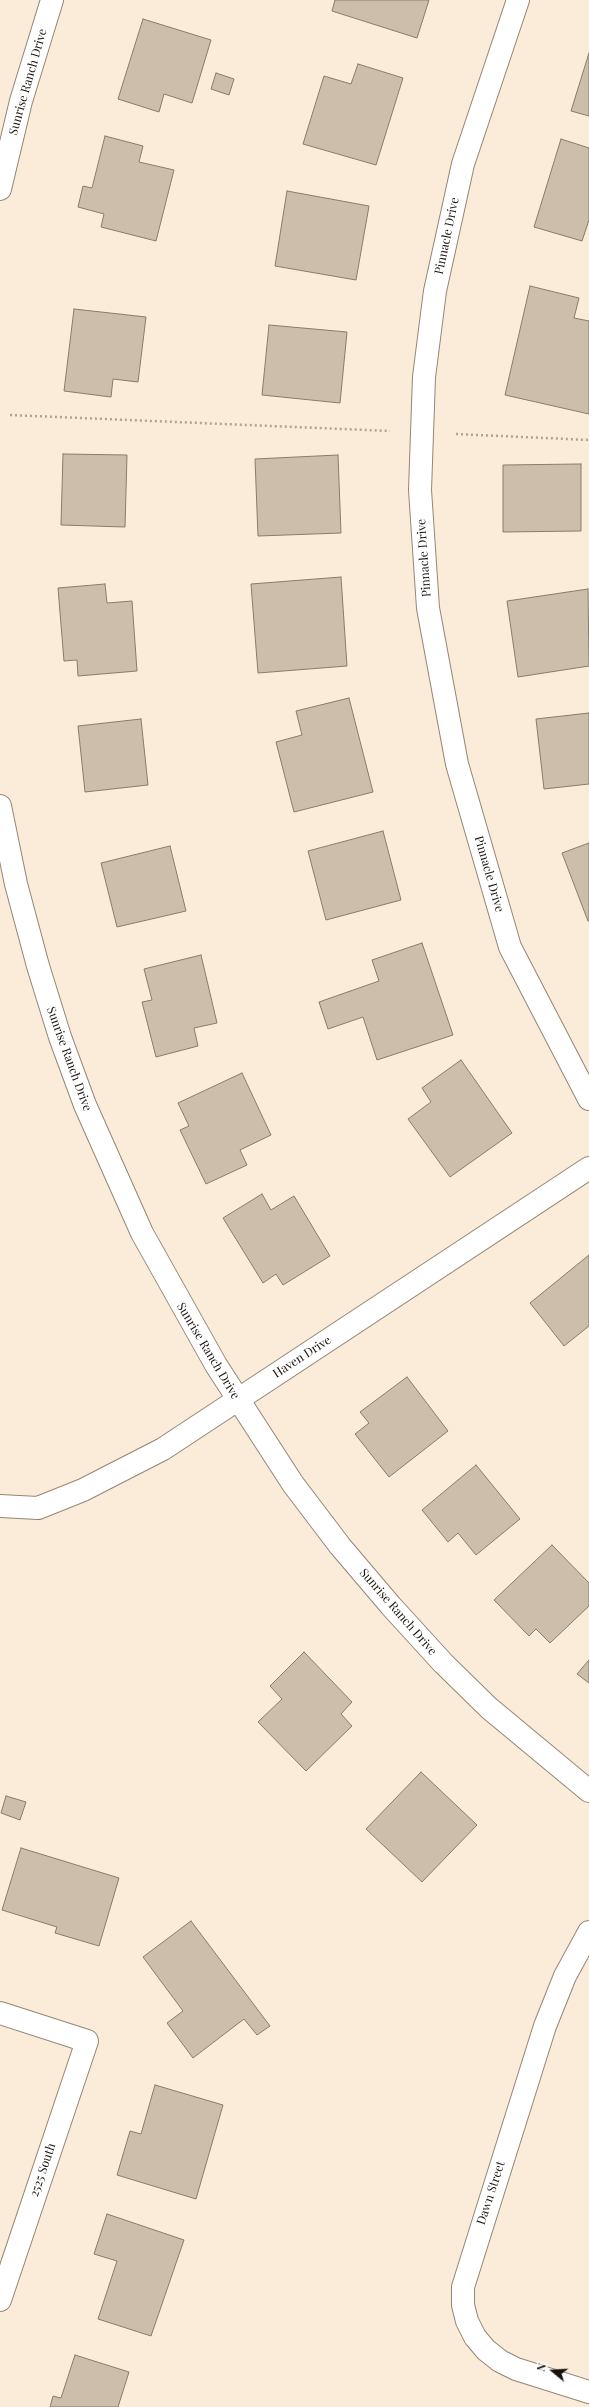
<!DOCTYPE html>
<html>
<head>
<meta charset="utf-8">
<style>
	body { margin:0 }
	#map { position:relative; width:589px; height:2407px; overflow:hidden; background:#fbebd9; font-family:"Playfair Display",serif }
	canvas { display:block }
	.north { position:absolute; left:533px; top:2351px; width:40px; height:40px; -webkit-text-stroke:3px #fff; paint-order:stroke; rotate:288deg; font-size:11px; font-weight:700; line-height:16px; text-align:center; color:#17120c }
	.north::after { content:''; display:block; margin:auto; width:14px; height:18px; background:#17120c; clip-path:polygon(50% 0,100% 100%,50% 72%,0 100%) }
</style>
</head>
<body>
<div id="map">
<canvas width="589" height="2407"></canvas>
<div class="north">N</div>
</div>
<script>
const c = document.querySelector('canvas').getContext('2d');
c.lineJoin = 'round';
function fill(path, color) {
  c.fillStyle = color;
  c.fill(path, 'evenodd');
}
function poly(rows) {
  const path = new Path2D();
  for (const r of rows) {
    path.moveTo(r[0], r[1]);
    for (let i = 2; i < r.length; i += 2) path.lineTo(r[i], r[i + 1]);
  }
  return path;
}
function stroke(path, color, width, dash) {
  c.strokeStyle = color;
  c.lineWidth = width;
  c.lineCap = dash ? 'butt' : 'round';
  c.setLineDash(dash || []);
  c.stroke(path);
}
function label(font, color, halo, rows, align = 'center') {
  c.font = font + ' "Playfair Display",serif';
  c.lineWidth = 3;
  c.setLineDash([]);
  c.textBaseline = 'middle';
  c.strokeStyle = halo;
  c.fillStyle = color;
  for (const [text, x, y, turn = 0] of rows) {
    c.save();
    c.translate(x, y);
    c.rotate((+turn || 0) * Math.PI / 180);
    c.textAlign = isNaN(turn) ? turn : align;
    if (halo) c.strokeText(text, 0, 0);
    c.fillText(text, 0, 0);
    c.restore();
  }
}
const building = poly([
	[335,0,429,0,417,38,332,11,335,0],
	[143,19,211,40,192,103,164,94,159,112,118,99,143,19],
	[589,53,589,116,571,111,589,53],
	[358,64,403,78,376,165,303,144,324,76,351,84,358,64],
	[216,73,234,79,229,95,211,89,216,73],
	[105,136,143,146,139,162,174,170,156,241,101,227,104,214,78,207,83,186,92,188,105,136],
	[561,139,589,148,589,220,582,241,534,227,561,139],
	[287,191,369,206,356,280,275,266,287,191],
	[530,286,579,298,574,318,589,321,589,414,505,395,530,286],
	[74,309,146,317,138,382,113,379,111,397,64,391,74,309],
	[269,325,347,332,340,403,262,395,269,325],
	[63,454,127,455,125,527,61,525,63,454],
	[338,455,341,533,258,536,255,459,338,455],
	[581,464,581,531,503,532,503,465,581,464],
	[341,577,347,666,258,673,251,584,341,577],
	[105,584,107,603,132,601,137,671,78,676,77,660,64,661,58,588,105,584],
	[588,589,589,666,518,677,507,601,588,589],
	[349,698,373,792,294,812,276,742,302,735,296,711,349,698],
	[589,713,589,784,544,789,536,719,589,713],
	[141,719,148,785,85,792,78,726,141,719],
	[383,831,401,900,326,920,308,851,383,831],
	[589,843,589,921,588,921,562,853,589,843],
	[170,846,186,911,117,927,101,863,170,846],
	[422,943,453,1035,377,1060,363,1017,328,1029,319,1002,379,981,372,960,422,943],
	[201,955,217,1023,194,1028,198,1046,156,1057,142,1002,152,1000,144,969,201,955],
	[461,1060,512,1133,450,1177,408,1119,431,1102,422,1088,461,1060],
	[242,1073,271,1135,240,1150,247,1165,206,1184,180,1130,189,1126,178,1103,242,1073],
	[262,1194,271,1210,294,1196,330,1256,283,1285,276,1274,263,1283,223,1218,262,1194],
	[589,1255,589,1326,564,1346,530,1303,589,1255],
	[407,1377,448,1431,389,1477,355,1434,369,1423,360,1412,407,1377],
	[476,1465,520,1519,476,1555,458,1533,448,1542,422,1510,476,1465],
	[552,1545,589,1583,589,1606,550,1643,536,1629,529,1636,494,1600,552,1545],
	[304,1652,352,1702,341,1714,352,1726,306,1771,258,1722,282,1699,270,1686,304,1652],
	[589,1660,589,1683,577,1674,589,1660],
	[421,1772,477,1825,422,1882,366,1829,421,1772],
	[6,1796,26,1802,20,1820,1,1813,6,1796],
	[21,1848,119,1878,99,1946,55,1933,57,1927,2,1910,21,1848],
	[191,1921,270,2026,257,2035,244,2019,193,2058,167,2023,183,2011,143,1957,191,1921],
	[155,2085,223,2105,196,2199,117,2175,130,2131,141,2134,155,2085],
	[107,2214,184,2240,151,2336,98,2319,117,2261,94,2254,107,2214],
	[75,2355,129,2372,118,2407,50,2407,53,2396,61,2398,75,2355]
]);
fill(building, '#cdbeac');
stroke(building, '#897b6b', 1);
const street = poly([
	[518,0,463,164,435,291,424,377,420,490,428,608,457,764,510,947,589,1099],
	[0,1506,38,1508,83,1490,163,1449,589,1168],
	[589,1932,565,1976,545,2026,463,2287,463,2305,467,2321,475,2337,486,2350,500,2361,516,2369,589,2392],
	[0,2013,87,2041,0,2300]
]);
const secondary = poly([
	[0,189,21,101,52,0],
	[0,806,16,884,38,966,60,1037,85,1105,142,1233,216,1365,293,1484,340,1546,391,1606,443,1663,489,1708,589,1791]
]);
stroke(street, '#948675', 24);
stroke(secondary, '#948675', 24);
stroke(poly([
	[10,415,390,431],
	[456,434,589,440]
]), '#afa395', 2.5, [2, 3]);
stroke(street, '#fff', 22);
stroke(secondary, '#fff', 22);
label('12px', '#17120c', '#fff', [
	["Sunrise Ranch Drive",28,82,-74],
	["Pinnacle Drive",447,236,-78],
	["Pinnacle Drive",424,558,-94],
	["Pinnacle Drive",489,874,74],
	["Sunrise Ranch Drive",69,1059,70],
	["Sunrise Ranch Drive",208,1351,59],
	["Haven Drive",302,1357,-33],
	["Sunrise Ranch Drive",398,1612,49],
	["2525 South",43,2170,-71],
	["Dawn Street",491,2193,-72]
]);
</script>
</body>
</html>
